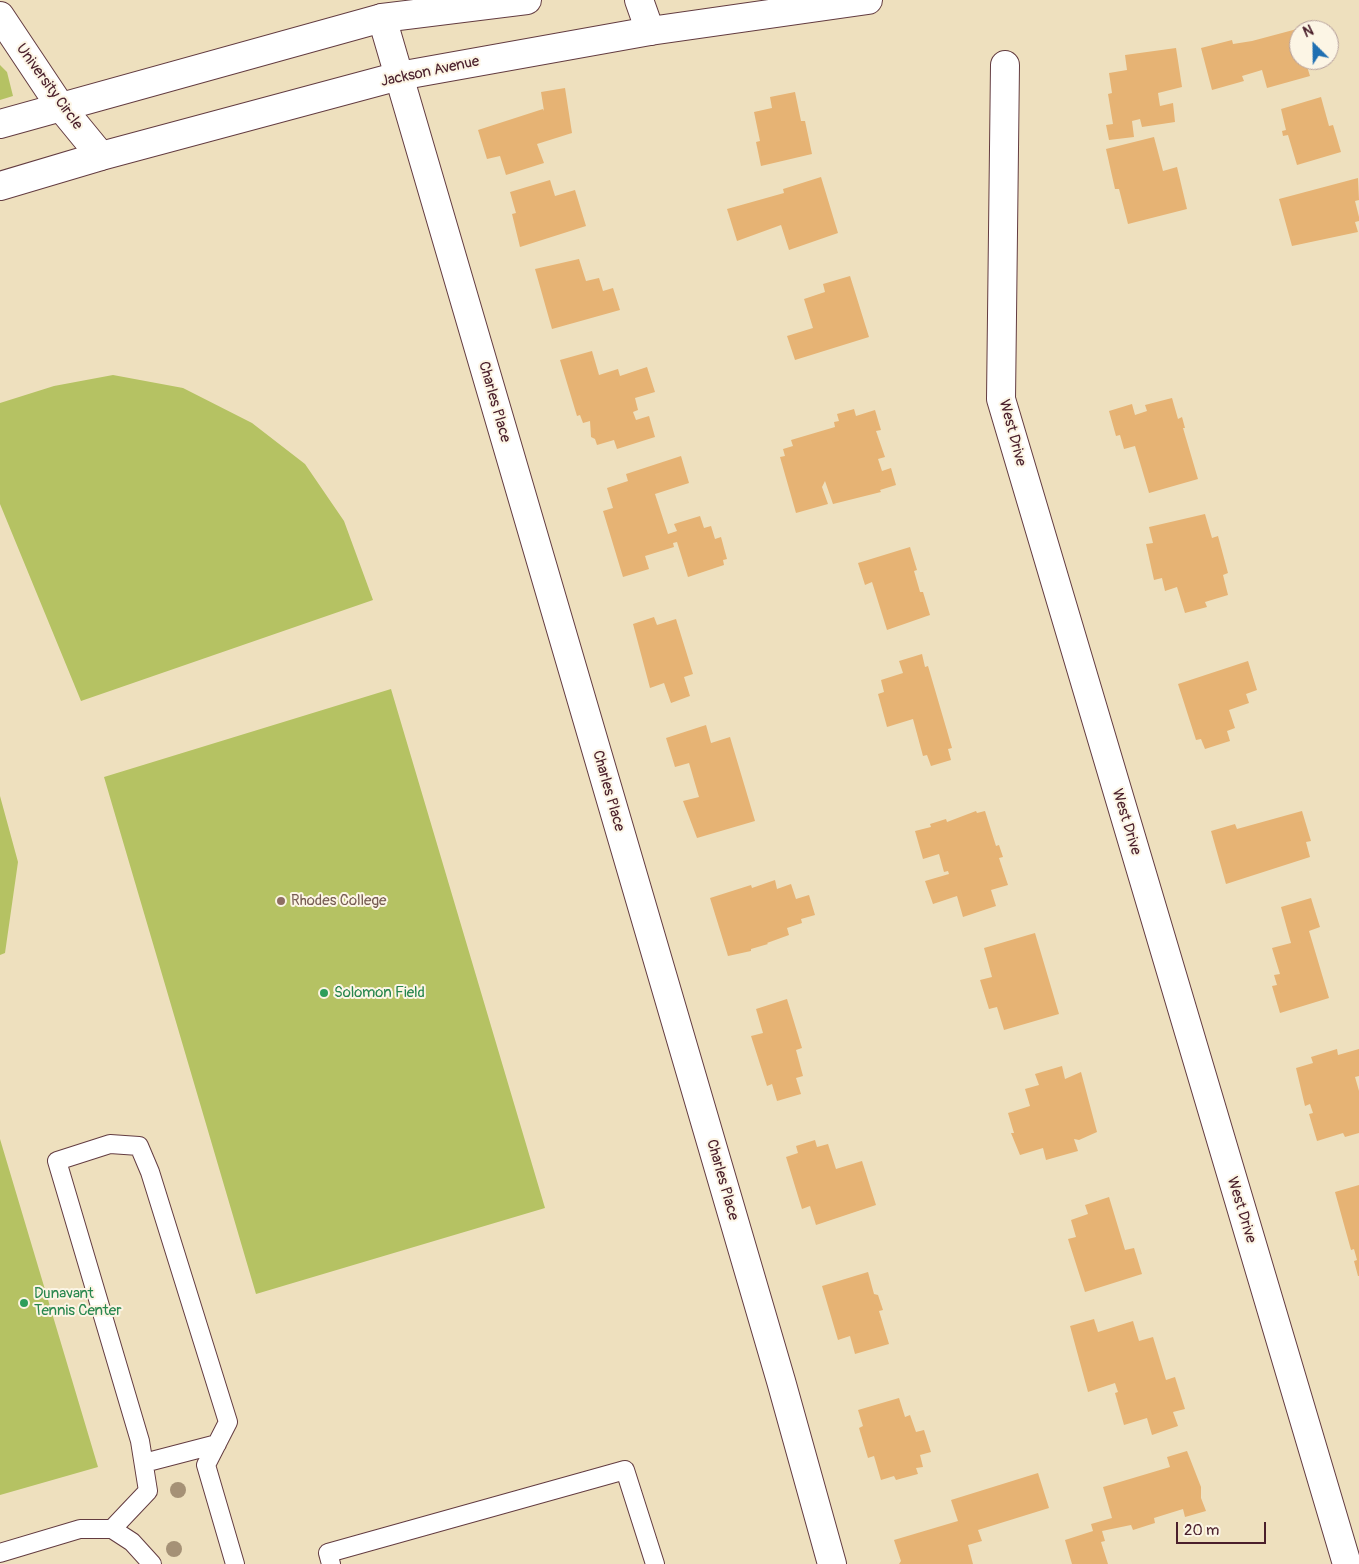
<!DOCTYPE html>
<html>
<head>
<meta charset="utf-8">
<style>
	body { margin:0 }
	#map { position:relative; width:1359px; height:1564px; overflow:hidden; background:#eee0be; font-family:Pangolin,sans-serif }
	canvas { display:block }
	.north { position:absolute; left:1289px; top:20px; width:50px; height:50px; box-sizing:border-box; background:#fcf5e5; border:1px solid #b59f9b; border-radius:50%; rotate:337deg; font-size:14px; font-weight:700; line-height:20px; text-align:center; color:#4a1f2b }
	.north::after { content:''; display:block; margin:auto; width:18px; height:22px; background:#1f6fb2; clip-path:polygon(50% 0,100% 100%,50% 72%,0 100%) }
	.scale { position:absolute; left:1176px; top:1522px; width:90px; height:22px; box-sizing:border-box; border:2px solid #4a1f2b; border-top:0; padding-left:6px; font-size:15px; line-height:18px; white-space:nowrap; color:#4a1f2b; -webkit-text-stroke:4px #fcf5e5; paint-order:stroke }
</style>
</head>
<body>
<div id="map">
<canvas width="1359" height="1564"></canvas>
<div class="north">N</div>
<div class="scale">20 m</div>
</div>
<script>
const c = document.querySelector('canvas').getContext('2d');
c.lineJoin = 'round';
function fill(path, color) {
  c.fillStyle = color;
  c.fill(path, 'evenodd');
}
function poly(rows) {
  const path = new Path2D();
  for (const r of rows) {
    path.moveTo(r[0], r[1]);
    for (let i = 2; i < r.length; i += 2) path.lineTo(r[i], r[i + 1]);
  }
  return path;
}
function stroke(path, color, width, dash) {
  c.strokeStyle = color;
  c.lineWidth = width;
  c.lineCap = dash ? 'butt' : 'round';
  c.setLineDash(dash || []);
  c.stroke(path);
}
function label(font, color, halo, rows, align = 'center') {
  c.font = font + ' Pangolin,sans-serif';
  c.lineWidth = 4;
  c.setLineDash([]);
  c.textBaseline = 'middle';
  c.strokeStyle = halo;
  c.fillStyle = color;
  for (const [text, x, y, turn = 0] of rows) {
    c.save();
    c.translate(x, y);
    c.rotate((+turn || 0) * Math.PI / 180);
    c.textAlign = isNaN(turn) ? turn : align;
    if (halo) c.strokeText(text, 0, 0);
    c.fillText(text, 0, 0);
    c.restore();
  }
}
fill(poly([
	[0,65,7,72,13,96,0,100],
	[113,375,183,388,252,423,305,464,344,521,373,600,81,701,0,504,0,403,54,386],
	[391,689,545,1208,256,1294,104,777],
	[0,796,18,862,5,953,0,955],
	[0,1139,98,1467,0,1495]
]), '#b5c263');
fill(poly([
	[1297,29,1299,60,1305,60,1310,76,1267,88,1262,70,1242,76,1244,81,1212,90,1201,48,1232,40,1233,44,1252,41],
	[1176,48,1182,87,1158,93,1160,106,1173,103,1175,122,1142,127,1140,119,1132,121,1134,137,1109,140,1106,125,1113,124,1108,94,1112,93,1109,73,1127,70,1125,55],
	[565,88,572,133,537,144,544,163,506,175,500,156,487,159,478,130,543,109,544,111,541,92],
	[795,92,801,121,805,121,812,154,761,166,756,142,760,141,754,112,772,108,770,97],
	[1321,97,1329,126,1333,125,1341,152,1297,165,1288,135,1283,136,1282,131,1286,130,1281,109],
	[1154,137,1163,171,1177,167,1187,209,1128,224,1119,189,1115,189,1106,149],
	[821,177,838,233,789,250,781,225,737,241,727,209,784,193,783,189],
	[1358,178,1359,200,1355,201,1359,217,1359,221,1355,222,1358,232,1292,246,1279,199],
	[550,180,555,196,575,190,586,226,520,247,512,214,516,213,510,192],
	[579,259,586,281,599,278,603,291,613,288,620,310,552,329,535,269],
	[850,276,869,337,795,360,787,336,813,328,804,299,825,292,823,284],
	[592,351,599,375,618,369,620,376,647,367,655,392,635,398,638,410,633,412,636,420,649,416,655,437,617,449,614,440,597,445,595,439,591,437,590,421,583,423,580,415,577,416,560,360],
	[1172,398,1178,419,1182,417,1185,428,1183,428,1198,479,1149,493,1135,446,1124,449,1120,435,1116,436,1109,411,1132,404,1135,415,1147,411,1145,405],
	[854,409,856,416,875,410,881,430,876,431,885,457,878,459,882,471,891,468,896,485,880,490,881,492,833,504,825,481,822,487,828,504,796,513,780,457,785,456,783,449,793,446,791,440,835,427,834,422,839,421,837,414],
	[681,456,689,483,655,494,668,534,677,531,674,524,700,516,704,528,711,526,715,539,721,537,727,559,723,560,724,565,688,577,677,542,673,543,674,547,645,556,649,569,623,577,603,511,613,508,607,488,628,481,626,474],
	[1205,514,1212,538,1218,536,1228,573,1223,575,1228,595,1205,602,1207,607,1185,613,1177,587,1165,591,1162,578,1154,580,1146,544,1153,543,1149,527],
	[910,547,917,570,914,571,920,592,923,592,930,615,887,630,872,582,865,585,858,563],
	[654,617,657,625,676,619,693,674,684,677,690,696,671,703,664,683,650,688,633,624],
	[922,654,925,667,928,666,952,748,948,749,951,760,931,766,927,755,923,756,913,719,887,727,878,694,884,692,881,680,903,673,899,661],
	[1248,661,1257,690,1246,694,1249,703,1229,710,1235,728,1227,731,1230,741,1205,749,1201,739,1196,740,1178,684],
	[706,725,711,743,730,737,755,821,697,838,683,801,699,797,689,763,675,767,666,738],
	[976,811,977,813,985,811,996,846,999,845,1003,857,999,858,1008,885,991,890,996,906,963,917,957,896,933,904,925,881,949,874,948,871,944,872,939,854,923,859,915,831,931,827,930,824,946,819,947,822],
	[1302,811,1311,841,1306,842,1310,857,1226,884,1211,831,1235,824,1237,829],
	[775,880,777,889,791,884,796,899,809,895,815,915,801,919,802,923,787,928,789,935,767,943,768,944,751,949,751,951,728,956,710,898,751,885,752,888],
	[1311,898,1320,927,1309,931,1329,998,1280,1013,1272,986,1277,985,1274,975,1280,974,1272,948,1291,943,1281,907],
	[1035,933,1059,1014,1004,1030,997,1007,989,1009,980,980,992,977,984,948],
	[787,999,802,1048,796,1050,803,1076,796,1078,801,1094,777,1101,772,1084,767,1086,751,1036,763,1033,756,1009],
	[1337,1049,1338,1055,1359,1049,1359,1076,1355,1077,1359,1091,1359,1133,1345,1137,1343,1133,1317,1141,1309,1114,1313,1113,1310,1104,1305,1106,1296,1068,1313,1063,1311,1057],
	[1062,1066,1065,1079,1081,1072,1097,1132,1079,1140,1074,1139,1078,1151,1046,1160,1043,1148,1020,1155,1011,1133,1014,1133,1008,1113,1030,1106,1025,1089,1039,1085,1035,1074],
	[815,1140,817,1147,828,1144,836,1169,862,1161,876,1205,816,1225,810,1206,802,1209,786,1157,798,1153,796,1146],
	[1359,1185,1359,1276,1358,1276,1354,1261,1357,1260,1354,1249,1351,1250,1335,1192],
	[1109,1197,1125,1250,1134,1248,1142,1274,1085,1292,1068,1239,1076,1237,1071,1220,1088,1214,1085,1205],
	[868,1272,874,1294,878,1295,883,1310,879,1311,889,1344,855,1354,850,1336,838,1340,822,1286],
	[1094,1319,1098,1332,1133,1321,1139,1341,1153,1337,1166,1380,1175,1377,1185,1409,1173,1412,1178,1426,1152,1435,1147,1418,1124,1425,1115,1393,1118,1392,1115,1383,1088,1392,1070,1326],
	[899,1398,905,1417,910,1415,916,1432,924,1430,931,1452,920,1455,923,1467,916,1468,918,1474,896,1480,894,1476,881,1480,874,1456,868,1458,859,1428,863,1426,858,1410],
	[1187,1451,1201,1487,1201,1498,1206,1511,1185,1517,1183,1509,1154,1518,1155,1523,1133,1530,1131,1525,1102,1531,1105,1541,1101,1542,1108,1564,1072,1564,1065,1540,1093,1531,1091,1524,1112,1518,1103,1487,1170,1467,1167,1457],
	[1038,1473,1049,1508,978,1530,982,1541,968,1545,973,1564,899,1564,901,1561,894,1540,958,1521,951,1500]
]), '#e6b374');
const service = poly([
	[144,1463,217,1444],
	[112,1529,148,1491,140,1441,57,1161,110,1144,139,1146,150,1172,228,1422,206,1465,235,1564],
	[0,1553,80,1529,112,1529,132,1542,152,1564],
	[331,1564,328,1553,625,1470,655,1564]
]);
const minor = poly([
	[639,0,650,31],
	[0,16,60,106,101,156],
	[382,18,781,1381,832,1564],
	[1005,65,1001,399,1347,1564]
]);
const primary = poly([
	[0,124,382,18,527,0],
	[0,186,101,156,399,76,650,31,868,0]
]);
stroke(service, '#633c41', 20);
stroke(minor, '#633c41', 30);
stroke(primary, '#633c41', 30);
stroke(service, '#fff', 18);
stroke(minor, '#fff', 28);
stroke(primary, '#fff', 28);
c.fillStyle = '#a59176';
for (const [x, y] of [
	[178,1490],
	[174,1549]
]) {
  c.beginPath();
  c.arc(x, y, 8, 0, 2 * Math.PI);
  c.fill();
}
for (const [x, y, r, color] of [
	[281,901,5,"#8d6e63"],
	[324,993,5,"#2e9e5b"],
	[24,1303,5,"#2e9e5b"]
]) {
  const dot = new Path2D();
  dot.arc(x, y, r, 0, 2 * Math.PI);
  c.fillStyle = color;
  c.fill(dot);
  stroke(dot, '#fcf5e5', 2);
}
label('15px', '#4a1f2b', '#fcf5e5', [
	["Jackson Avenue",430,72,-12],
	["University Circle",49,87,54],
	["Charles Place",494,402,74],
	["West Drive",1012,433,75],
	["Charles Place",608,791,74],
	["West Drive",1126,822,73],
	["Charles Place",722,1180,74],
	["West Drive",1241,1210,73]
]);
label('15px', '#785e54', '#fcf5e5', [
	["Rhodes College",291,901]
], 'left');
label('15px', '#27864d', '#fcf5e5', [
	["Solomon Field",334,993],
	["Dunavant",34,1294],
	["Tennis Center",34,1311]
], 'left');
</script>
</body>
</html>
